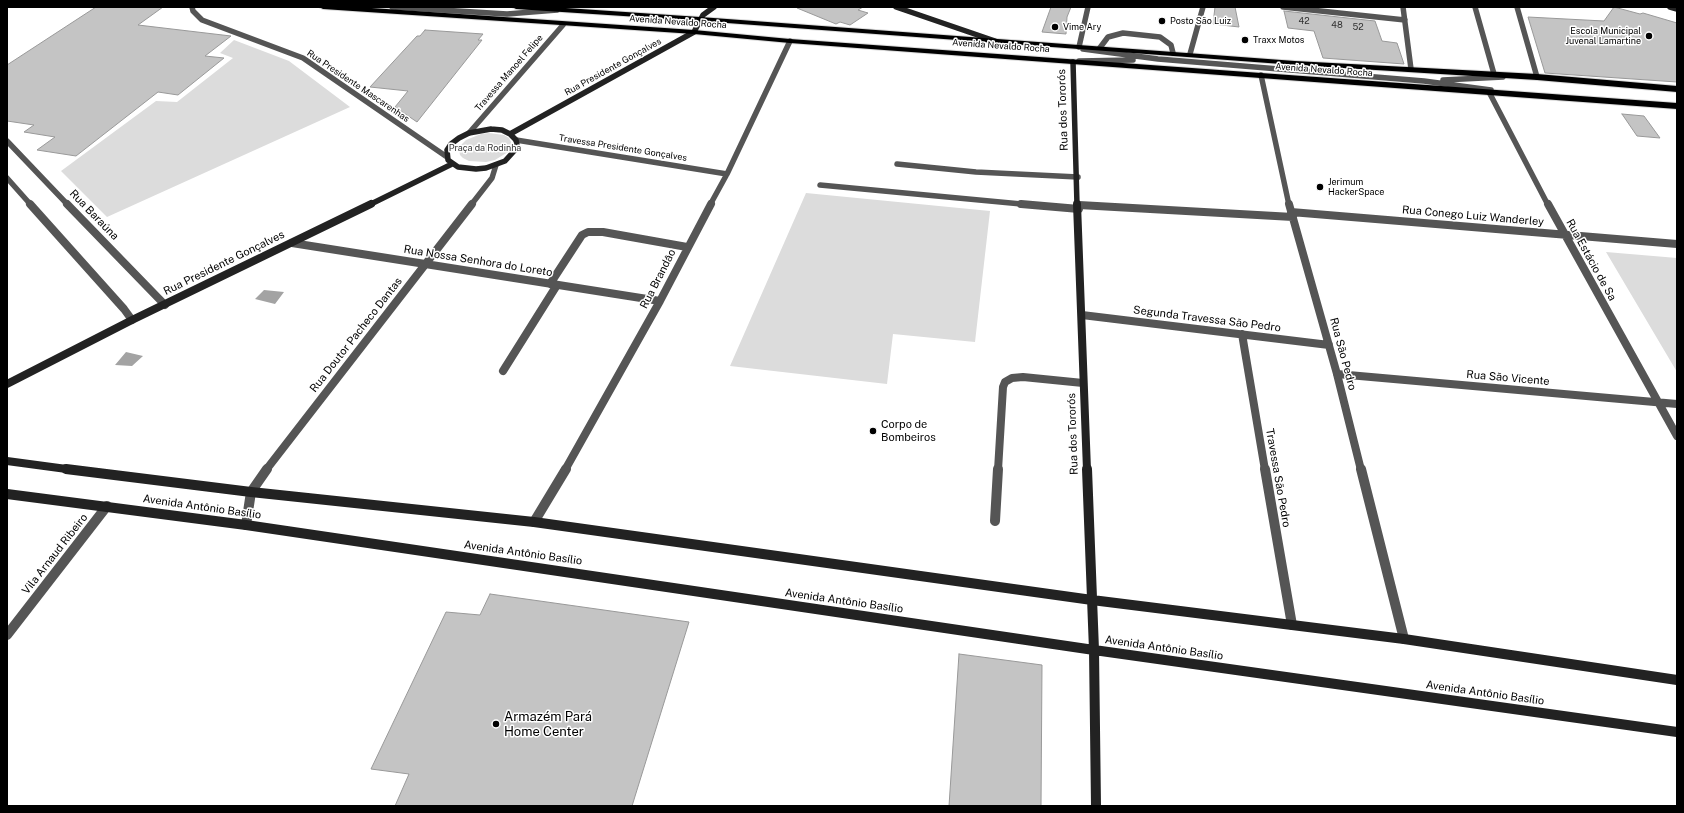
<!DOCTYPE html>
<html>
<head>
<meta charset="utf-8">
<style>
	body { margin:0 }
	#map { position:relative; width:1684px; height:813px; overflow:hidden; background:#fff; font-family:"Public Sans",sans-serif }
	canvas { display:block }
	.frame { position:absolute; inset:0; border:8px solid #000; pointer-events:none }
</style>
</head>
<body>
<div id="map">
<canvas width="1684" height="813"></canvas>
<div class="frame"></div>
</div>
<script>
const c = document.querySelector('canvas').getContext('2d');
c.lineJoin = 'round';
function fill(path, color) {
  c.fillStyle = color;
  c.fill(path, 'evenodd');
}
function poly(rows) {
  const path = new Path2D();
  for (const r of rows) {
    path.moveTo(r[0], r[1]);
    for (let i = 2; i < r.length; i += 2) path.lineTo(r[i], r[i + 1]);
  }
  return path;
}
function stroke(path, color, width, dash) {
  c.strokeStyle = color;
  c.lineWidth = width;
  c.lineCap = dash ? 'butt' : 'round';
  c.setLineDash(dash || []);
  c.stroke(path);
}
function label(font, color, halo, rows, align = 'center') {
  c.font = font + ' "Public Sans",sans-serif';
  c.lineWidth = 3;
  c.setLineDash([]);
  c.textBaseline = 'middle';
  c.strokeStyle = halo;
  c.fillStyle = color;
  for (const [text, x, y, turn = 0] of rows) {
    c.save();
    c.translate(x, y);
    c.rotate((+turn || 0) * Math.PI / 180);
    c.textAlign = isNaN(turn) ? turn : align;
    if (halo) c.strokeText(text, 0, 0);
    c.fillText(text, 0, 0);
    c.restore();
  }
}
fill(poly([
	[234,40,289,61,350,107,107,217,61,171,156,101,177,102,233,58,220,53],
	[489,133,504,135,509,138,511,142,511,147,508,152,495,160,486,162,469,161,463,158,460,155,459,150,461,145,466,140,481,134],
	[806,193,990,211,975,342,893,334,887,384,730,366],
	[1606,252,1677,258,1677,372]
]), '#dcdcdc');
fill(poly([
	[264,290,284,292,275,304,255,299],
	[126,352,143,356,132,366,115,365]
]), '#a3a3a3');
const building = poly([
	[96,7,163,7,138,25,231,36,205,56,224,58,178,95,158,92,76,156,37,150,55,137,24,132,34,125,7,121,7,65,96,7],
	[797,7,863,7,858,10,868,13,850,25,840,22,836,24,797,8,797,7],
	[1051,7,1071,7,1067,17,1066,34,1042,32,1051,7],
	[1215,7,1235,7,1239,27,1213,24,1215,7],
	[1614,7,1640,14,1643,13,1677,23,1677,82,1545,73,1528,17,1604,21,1614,7],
	[1284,11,1375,21,1382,41,1397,43,1404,64,1323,58,1314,31,1288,28,1284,11],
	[425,30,483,34,478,40,482,40,417,122,395,107,408,91,370,87,417,36,420,36,425,30],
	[1622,114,1644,116,1660,138,1637,136,1622,114],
	[490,594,689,622,632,806,395,806,409,774,371,769,446,612,480,615,490,594],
	[959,654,1042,665,1041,806,949,806,959,654]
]);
fill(building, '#c4c4c4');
stroke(building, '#999', 1);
const highway = poly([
	[319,7,357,7,694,30,790,39,1677,103,1677,109,790,43,694,34,323,9,319,7],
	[512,7,551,7,700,17,1295,61,1537,74,1677,86,1677,92,1537,80,1295,65,700,21,516,9,512,7]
]);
stroke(highway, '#dbdbdb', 2);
stroke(poly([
	[392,7,507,14,557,10],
	[1083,49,1158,59,1424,81,1491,90],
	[1099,49,1108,37,1123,33,1160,37,1171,45,1173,53],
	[1079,61,1133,60],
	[1443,80,1503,77],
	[897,164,976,172,1078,177],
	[820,185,1032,205]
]), '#555', 5.5);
stroke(poly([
	[1021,204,1079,209],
	[503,371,557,285],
	[998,470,1003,387,1005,382,1012,378,1023,377,1083,383]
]), '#555', 8);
stroke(poly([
	[995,521,998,469]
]), '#555', 10);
stroke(poly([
	[192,7,193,11,202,20,303,58,447,157],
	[1283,7,1405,20],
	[1403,7,1411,69],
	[1475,7,1494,74],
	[1517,7,1537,77],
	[1079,47,1088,7],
	[1190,54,1203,7],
	[1261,75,1289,205],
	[1489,92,1548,205],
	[469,133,563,25],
	[516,140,727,174],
	[7,141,68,205],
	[7,178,31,205],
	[471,205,492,178,496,165],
	[710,205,727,174,790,41]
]), '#555', 5.5);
stroke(poly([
	[30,204,124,309,132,320],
	[67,204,165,305],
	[1289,204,1337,374,1361,470],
	[1548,204,1677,436],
	[1079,205,1293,217],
	[1291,212,1677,244],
	[292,243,660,301],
	[550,284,582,235,588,232,603,232,687,247],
	[1082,315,1329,345],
	[1242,334,1265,470],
	[1337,374,1677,404],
	[266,470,472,204],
	[565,470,660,301,711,204]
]), '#555', 8);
stroke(poly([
	[1265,469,1292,625],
	[1361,469,1404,639],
	[534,522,566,469],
	[246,525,251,492,267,469],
	[7,635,107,506]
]), '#555', 10);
stroke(poly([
	[896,7,995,41],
	[1670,7,1677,9],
	[1073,62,1077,205],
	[491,129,502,130,510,134,516,140,517,145,515,150,505,161,486,168,476,169,458,167,448,160,447,150,451,144,459,138,469,133,491,129],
	[510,134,694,32,703,15,714,7],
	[369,205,452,164]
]), '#222', 5.5);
stroke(poly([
	[1077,204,1087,470],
	[7,384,132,320,371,204],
	[7,461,74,470]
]), '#222', 8);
stroke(poly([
	[66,469,251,492,534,522,1092,600,1404,639,1677,680],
	[1087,469,1094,650,1096,806],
	[7,494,246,525,1094,650,1677,732]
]), '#222', 10);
fill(highway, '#000');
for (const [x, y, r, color] of [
	[1162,21,4,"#000"],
	[1055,27,4,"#000"],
	[1649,36,4,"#000"],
	[1245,40,4,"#000"],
	[1320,187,4,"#000"],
	[873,431,4,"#000"],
	[496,724,4,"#000"]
]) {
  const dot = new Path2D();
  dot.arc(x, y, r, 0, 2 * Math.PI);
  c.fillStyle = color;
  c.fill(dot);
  stroke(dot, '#fff', 1.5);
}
label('9px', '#000', '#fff', [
	["Posto São Luiz",1170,21],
	["Vime Ary",1063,27],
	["Escola Municipal",1641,31,"right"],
	["Juvenal Lamartine",1641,41,"right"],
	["Traxx Motos",1253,40],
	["Jerimum",1328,182],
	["HackerSpace",1328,192]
], 'left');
label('9px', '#313131', null, [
	["42",1304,21],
	["48",1337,25],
	["52",1358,27]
]);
label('9px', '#000', '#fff', [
	["Avenida Nevaldo Rocha",678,22,4],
	["Avenida Nevaldo Rocha",1001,46,4],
	["Rua Presidente Gonçalves",613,67,-29],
	["Avenida Nevaldo Rocha",1324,70,4],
	["Travessa Manoel Felipe",509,73,-49],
	["Rua Presidente Mascarenhas",358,86,34],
	["Travessa Presidente Gonçalves",623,148,9]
]);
label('9px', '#333', '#fff', [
	["Praça da Rodinha",485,148]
]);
label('11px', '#000', '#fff', [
	["Rua dos Tororós",1063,110,-92],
	["Rua Baraúna",94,215,46],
	["Rua Conego Luiz Wanderley",1473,216,5],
	["Rua Estácio de Sa",1591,260,61],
	["Rua Nossa Senhora do Loreto",478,261,9],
	["Rua Presidente Gonçalves",224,263,-26],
	["Rua Brandâo",658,279,-63],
	["Segunda Travessa São Pedro",1207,319,7],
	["Rua Doutor Pacheco Dantas",356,335,-52],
	["Rua São Pedro",1343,354,75],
	["Rua São Vicente",1508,378,5],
	["Rua dos Tororós",1073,434,-92],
	["Travessa São Pedro",1278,478,80],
	["Avenida Antônio Basílio",202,507,8],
	["Avenida Antônio Basílio",523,553,8],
	["Vila Arnaud Ribeiro",55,554,-52],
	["Avenida Antônio Basílio",844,601,8],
	["Avenida Antônio Basílio",1164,648,8],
	["Avenida Antônio Basílio",1485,693,8]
]);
label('11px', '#000', '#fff', [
	["Corpo de",881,425],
	["Bombeiros",881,438]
], 'left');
label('13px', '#000', '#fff', [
	["Armazém Pará",504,717],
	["Home Center",504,732]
], 'left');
</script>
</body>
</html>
